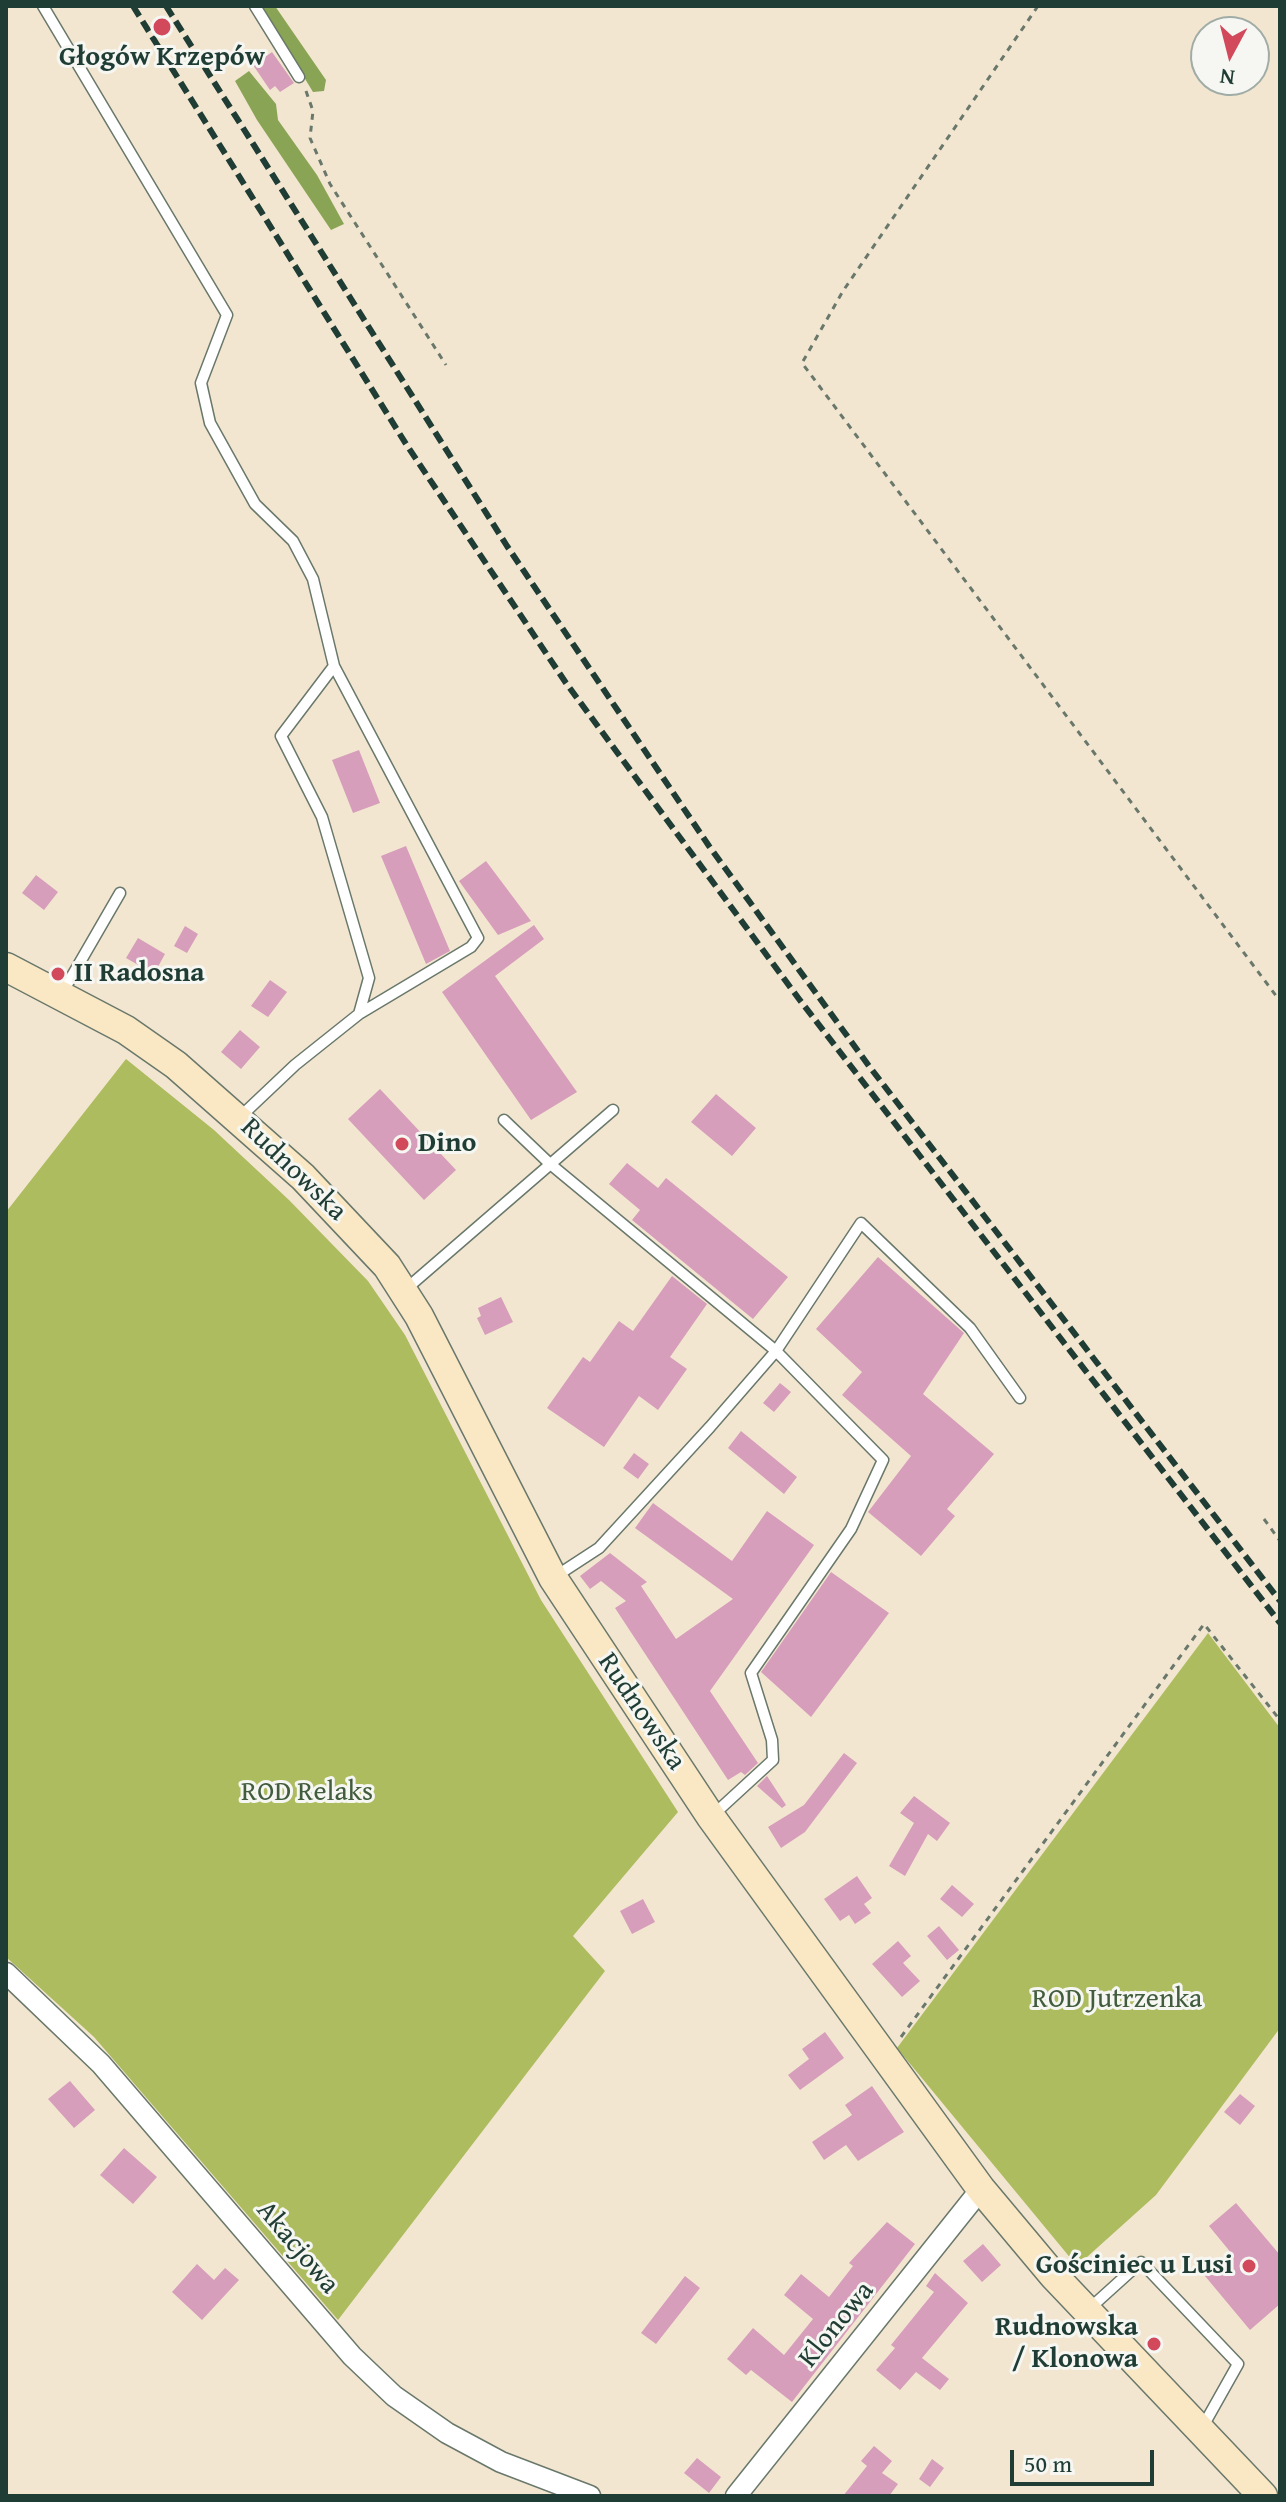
<!DOCTYPE html>
<html>
<head>
<meta charset="utf-8">
<style>
	body { margin:0 }
	#map { position:relative; width:1286px; height:2502px; overflow:hidden; background:#f3e6d1; font-family:"Gentium Book Plus",serif }
	canvas { display:block }
	.frame { position:absolute; inset:0; border:8px solid #1f3d34; pointer-events:none }
	.north { position:absolute; left:1190px; top:16px; width:80px; height:80px; box-sizing:border-box; background:#f6f6f2; border:2px solid #a0aca6; border-radius:50%; rotate:187deg; font-size:22px; font-weight:700; line-height:32px; text-align:center; color:#1f3d34 }
	.north::after { content:''; display:block; margin:auto; width:28px; height:36px; background:#d1495b; clip-path:polygon(50% 0,100% 100%,50% 72%,0 100%) }
	.scale { position:absolute; left:1010px; top:2450px; width:144px; height:36px; box-sizing:border-box; border:4px solid #1f3d34; border-top:0; padding-left:10px; font-size:24px; line-height:28px; white-space:nowrap; color:#1f3d34; -webkit-text-stroke:6px #f6f6f2; paint-order:stroke }
</style>
</head>
<body>
<div id="map">
<canvas width="1286" height="2502"></canvas>
<div class="frame"></div>
<div class="north">N</div>
<div class="scale">50 m</div>
</div>
<script>
const c = document.querySelector('canvas').getContext('2d');
c.lineJoin = 'round';
function fill(path, color) {
  c.fillStyle = color;
  c.fill(path, 'evenodd');
}
function poly(rows) {
  const path = new Path2D();
  for (const r of rows) {
    path.moveTo(r[0], r[1]);
    for (let i = 2; i < r.length; i += 2) path.lineTo(r[i], r[i + 1]);
  }
  return path;
}
function stroke(path, color, width, dash) {
  c.strokeStyle = color;
  c.lineWidth = width;
  c.lineCap = dash ? 'butt' : 'round';
  c.setLineDash(dash || []);
  c.stroke(path);
}
function label(font, color, halo, rows, align = 'center') {
  c.font = font + ' "Gentium Book Plus",serif';
  c.lineWidth = 6;
  c.setLineDash([]);
  c.textBaseline = 'middle';
  c.strokeStyle = halo;
  c.fillStyle = color;
  for (const [text, x, y, turn = 0] of rows) {
    c.save();
    c.translate(x, y);
    c.rotate((+turn || 0) * Math.PI / 180);
    c.textAlign = isNaN(turn) ? turn : align;
    if (halo) c.strokeText(text, 0, 0);
    c.fillText(text, 0, 0);
    c.restore();
  }
}
fill(poly([
	[126,1059,214,1130,289,1200,368,1281,405,1335,541,1600,678,1812,573,1936,605,1971,338,2320,94,2037,6,1957,6,1212],
	[1208,1633,1280,1728,1280,2028,1156,2195,1077,2266,897,2048]
]), '#adbc5e');
fill(poly([
	[261,6,275,6,326,80,324,91,313,92],
	[249,71,276,104,278,120,317,175,344,224,331,230,257,120,235,81]
]), '#8aa455');
fill(poly([
	[272,52,294,83,280,92,275,86,270,90,253,65],
	[359,750,380,803,353,813,332,760],
	[406,846,450,951,426,964,381,856],
	[486,861,531,921,498,935,459,881],
	[36,875,58,892,44,910,22,893],
	[534,925,544,939,495,976,577,1092,531,1120,442,992],
	[185,926,198,934,187,953,174,946],
	[138,938,165,954,154,974,126,958],
	[270,980,287,992,268,1017,251,1006],
	[240,1030,260,1047,241,1069,221,1052],
	[380,1089,456,1170,424,1200,348,1119],
	[716,1094,756,1128,732,1156,691,1122],
	[627,1163,658,1188,666,1178,788,1277,753,1319,632,1220,640,1210,609,1184],
	[878,1257,964,1333,923,1394,994,1454,947,1509,955,1516,921,1556,868,1512,911,1456,842,1395,862,1372,816,1329],
	[672,1276,707,1304,670,1357,687,1369,658,1410,639,1396,604,1447,547,1408,583,1357,590,1362,619,1321,633,1331],
	[501,1297,513,1322,485,1335,477,1318,481,1316,478,1308],
	[780,1383,791,1392,774,1412,763,1403],
	[741,1431,797,1477,784,1494,728,1448],
	[634,1453,649,1464,638,1479,623,1468],
	[653,1503,732,1561,767,1511,814,1545,710,1691,758,1763,745,1775,741,1772,728,1780,615,1608,626,1601,601,1581,590,1589,580,1576,610,1553,647,1582,641,1586,676,1639,733,1599,635,1528],
	[831,1572,889,1613,811,1717,761,1672],
	[844,1753,857,1763,805,1832,781,1848,768,1827,804,1805],
	[767,1776,786,1805,782,1808,757,1786],
	[914,1796,950,1823,937,1841,928,1834,905,1876,889,1866,914,1823,900,1813],
	[857,1876,872,1898,864,1904,871,1913,855,1924,849,1915,840,1921,824,1899],
	[952,1885,974,1904,962,1917,940,1899],
	[643,1899,655,1922,632,1934,620,1911],
	[939,1926,959,1950,947,1960,927,1936],
	[898,1941,911,1956,903,1963,920,1981,902,1997,872,1964],
	[825,2032,844,2058,800,2090,788,2075,809,2059,802,2049],
	[70,2081,95,2110,74,2128,48,2099],
	[872,2086,904,2132,858,2161,846,2145,824,2160,812,2142,852,2115,845,2105],
	[1240,2094,1255,2106,1240,2125,1224,2112],
	[124,2148,157,2177,133,2204,100,2175],
	[1236,2203,1280,2255,1280,2304,1250,2330,1205,2276,1232,2254,1209,2226],
	[887,2222,915,2244,792,2402,751,2370,746,2375,727,2359,753,2328,784,2355,813,2319,784,2295,801,2274,829,2297,853,2266,849,2263],
	[983,2244,1001,2265,982,2282,963,2261],
	[197,2264,214,2280,225,2268,239,2280,202,2320,172,2292],
	[935,2273,968,2303,922,2358,949,2379,940,2390,916,2372,900,2390,876,2370,895,2348,891,2345,934,2292,926,2286],
	[685,2276,700,2288,656,2344,641,2333],
	[874,2446,892,2461,882,2473,898,2484,889,2496,843,2496,867,2466,861,2461],
	[697,2458,721,2477,709,2493,684,2473],
	[932,2459,944,2468,930,2487,919,2479]
]), '#d69eba');
const service = poly([
	[43,6,227,315,201,383,210,423,255,504,293,541,313,579,334,666,478,938,471,947,359,1014,295,1065,239,1118],
	[255,6,299,77],
	[334,666,281,736,322,817,369,978,359,1014],
	[61,995,120,893],
	[504,1120,549,1163,776,1351,883,1460,851,1529,751,1673,772,1740,773,1760,712,1816],
	[406,1289,613,1110],
	[553,1578,599,1548,710,1427,776,1351,861,1223,970,1328,1020,1398],
	[1089,2309,1141,2262,1238,2364,1202,2428]
]);
const minor = poly([
	[6,1973,101,2064,352,2356,394,2396,447,2433,501,2462,590,2496],
	[736,2496,981,2189]
]);
const secondary = poly([
	[6,967,126,1030,176,1065,303,1177,387,1266,419,1316,553,1578,711,1817,981,2189,1053,2275,1263,2496]
]);
stroke(service, '#69786b', 13);
stroke(minor, '#69786b', 23);
stroke(secondary, '#69786b', 31);
stroke(poly([
	[1038,6,843,291,802,363,1280,1001],
	[306,91,313,111,310,138,330,184,446,365],
	[1264,1519,1280,1541],
	[901,2037,1204,1624,1280,1720]
]), '#69786b', 3, [6, 6]);
stroke(service, '#fff', 10);
stroke(minor, '#fff', 20);
stroke(secondary, '#fae7c3', 28);
stroke(poly([
	[133,6,406,444,566,683,799,999,1280,1623],
	[166,6,507,546,709,846,869,1066,1280,1601]
]), '#1f3d34', 6, [12, 6]);
for (const [x, y, r, color] of [
	[162,27,10,"#d1495b"],
	[58,974,8,"#d1495b"],
	[402,1144,8,"#d1495b"],
	[1249,2266,8,"#d1495b"],
	[1154,2344,8,"#d1495b"]
]) {
  const dot = new Path2D();
  dot.arc(x, y, r, 0, 2 * Math.PI);
  c.fillStyle = color;
  c.fill(dot);
  stroke(dot, '#f6f6f2', 3);
}
label('bold 28px', '#1f3d34', '#f6f6f2', [
	["Głogów Krzepów",162,58,"center"],
	["II Radosna",74,974],
	["Dino",418,1144],
	["Gościniec u Lusi",1233,2266,"right"],
	["Rudnowska",1138,2328,"right"],
	["/ Klonowa",1138,2360,"right"]
], 'left');
label('28px', '#1f3d34', '#f6f6f2', [
	["Rudnowska",293,1170,44],
	["Rudnowska",641,1712,56],
	["Akacjowa",297,2248,50],
	["Klonowa",837,2325,-51]
]);
label('28px', '#425d3e', '#f6f6f2', [
	["ROD Relaks",307,1793],
	["ROD Jutrzenka",1117,2000]
]);
</script>
</body>
</html>
